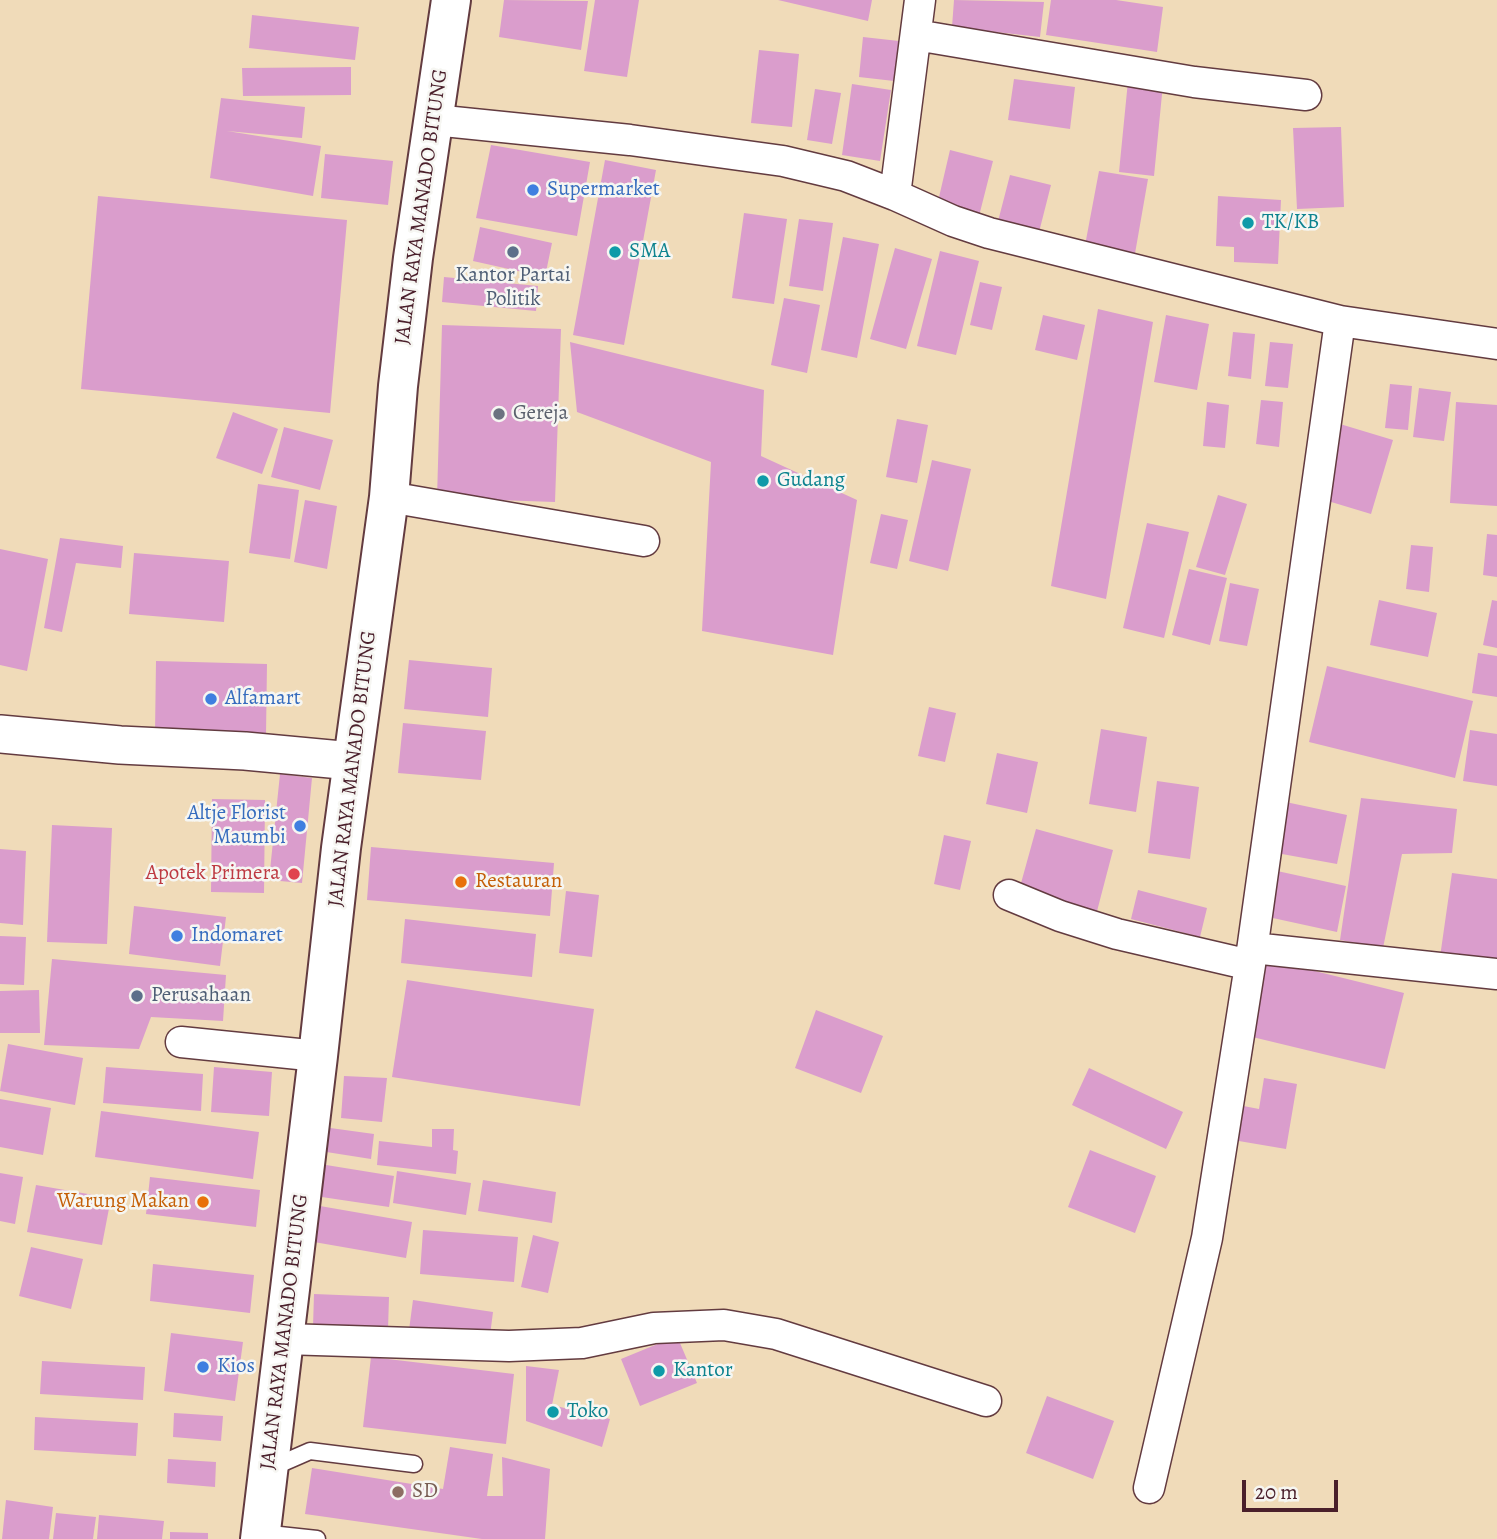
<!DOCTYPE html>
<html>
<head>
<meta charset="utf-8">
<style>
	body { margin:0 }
	#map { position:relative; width:1497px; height:1539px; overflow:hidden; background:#f0dbb9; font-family:Alegreya,serif }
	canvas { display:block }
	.scale { position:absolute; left:1242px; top:1480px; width:96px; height:32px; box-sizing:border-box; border:4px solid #4a1f2b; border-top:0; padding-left:9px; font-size:21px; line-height:24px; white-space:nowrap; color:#4a1f2b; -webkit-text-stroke:5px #f6f6f2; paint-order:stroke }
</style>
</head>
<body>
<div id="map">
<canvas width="1497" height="1539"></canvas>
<div class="scale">20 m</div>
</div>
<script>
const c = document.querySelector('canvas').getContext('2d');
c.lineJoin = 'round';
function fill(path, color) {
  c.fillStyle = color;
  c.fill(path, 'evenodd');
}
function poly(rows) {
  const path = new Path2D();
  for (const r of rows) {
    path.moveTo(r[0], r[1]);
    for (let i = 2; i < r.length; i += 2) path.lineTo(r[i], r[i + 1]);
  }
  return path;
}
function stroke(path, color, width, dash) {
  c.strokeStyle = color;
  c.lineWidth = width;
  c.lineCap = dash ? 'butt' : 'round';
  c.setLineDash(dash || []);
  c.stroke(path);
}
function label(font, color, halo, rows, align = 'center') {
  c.font = font + ' Alegreya,serif';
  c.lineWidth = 5;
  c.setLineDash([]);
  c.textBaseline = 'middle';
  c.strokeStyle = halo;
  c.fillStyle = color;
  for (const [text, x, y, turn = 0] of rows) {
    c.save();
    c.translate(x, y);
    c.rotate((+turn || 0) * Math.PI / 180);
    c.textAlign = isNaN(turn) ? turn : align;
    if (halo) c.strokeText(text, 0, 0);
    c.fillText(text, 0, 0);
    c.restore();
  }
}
fill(poly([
	[504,0,588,1,581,50,499,37],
	[595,0,639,0,627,77,584,71],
	[778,0,872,0,868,21],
	[954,0,1044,2,1040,37,952,27],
	[1051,0,1116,0,1163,7,1157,52,1046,35],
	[252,15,359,27,355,60,249,48],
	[863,37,899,41,894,81,859,77],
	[759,50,799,54,792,127,751,123],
	[351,67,351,95,243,96,242,68],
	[1014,79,1075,87,1070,129,1008,120],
	[1128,81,1163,84,1154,176,1119,172],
	[852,84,891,90,880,161,842,155],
	[815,89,841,93,832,144,807,140],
	[221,98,305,107,302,138,227,131,321,146,313,196,210,178],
	[1341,127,1344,207,1297,209,1293,128],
	[491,145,590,162,577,236,476,218],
	[950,150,993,161,978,220,936,210],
	[325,154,393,161,388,205,321,198],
	[605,160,656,170,624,345,573,335],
	[1099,171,1148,179,1133,265,1083,256],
	[1010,175,1051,185,1037,240,996,229],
	[98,196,347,220,330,413,81,389],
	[1218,196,1281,200,1278,264,1234,262,1234,247,1216,246],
	[744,213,787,219,774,304,732,298],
	[799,219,833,223,823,291,789,286],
	[480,227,552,243,545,277,473,261],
	[843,237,879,244,857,358,821,350],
	[895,248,932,259,906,349,870,339],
	[940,251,979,261,956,355,917,346],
	[444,277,538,286,536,311,442,302],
	[980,282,1002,287,992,330,970,325],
	[784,298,820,305,807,373,771,365],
	[1098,309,1153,322,1106,599,1051,586],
	[1043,315,1085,325,1077,360,1035,350],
	[1166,315,1209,324,1197,390,1154,382],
	[442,325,561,329,555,502,437,498],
	[1233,332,1255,334,1251,379,1228,376],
	[570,342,764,390,761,456,857,500,833,655,702,631,711,462,577,412],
	[1270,342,1293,344,1288,388,1265,386],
	[1390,384,1412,386,1408,430,1385,428],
	[1419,388,1451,392,1444,441,1413,437],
	[1261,400,1283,402,1279,447,1256,444],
	[1207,402,1229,405,1225,448,1203,446],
	[1456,402,1497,405,1497,506,1450,503],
	[233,412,278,429,262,474,216,458],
	[897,419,928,425,917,483,886,477],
	[1340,424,1393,440,1371,514,1318,498],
	[284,427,333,440,320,490,271,477],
	[932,460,971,469,948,571,909,561],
	[258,484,299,490,290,559,249,553],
	[1218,495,1247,504,1225,575,1196,567],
	[305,500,337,506,327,569,294,562],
	[881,514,908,520,897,569,870,563],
	[1147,523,1189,532,1164,638,1123,628],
	[1487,534,1497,535,1497,577,1483,575],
	[60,538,123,546,121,568,76,563,62,632,44,628],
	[1411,545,1433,547,1429,592,1406,589],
	[0,549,48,559,27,671,0,665],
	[134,553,229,561,224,622,129,614],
	[1189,569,1227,578,1210,645,1172,635],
	[1230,583,1259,589,1247,646,1219,641],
	[1379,600,1437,613,1428,657,1370,645],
	[1492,600,1497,601,1497,648,1483,645],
	[1478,653,1497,656,1497,697,1472,693],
	[409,660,492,668,488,717,404,709],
	[156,661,267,664,266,735,155,733],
	[1327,666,1473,701,1455,778,1309,742],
	[929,707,956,713,945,762,918,756],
	[403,723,486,731,481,780,398,773],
	[1101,729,1147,737,1136,812,1089,804],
	[1470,730,1497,734,1497,786,1463,781],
	[997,753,1038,762,1027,813,986,804],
	[280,774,312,778,302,883,269,880],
	[1157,781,1199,787,1190,859,1148,853],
	[1361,798,1457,809,1452,853,1402,854,1383,948,1340,940],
	[212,799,265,800,264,893,211,892],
	[1281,801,1347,815,1337,864,1271,852],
	[52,825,112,828,107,944,47,942],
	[1036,829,1113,850,1096,915,1018,894],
	[944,835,971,841,960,890,934,884],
	[371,847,554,863,550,916,367,900],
	[0,849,26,851,23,925,0,923],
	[1268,869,1346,886,1337,932,1259,915],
	[1452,873,1497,879,1497,966,1440,957],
	[1138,890,1207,908,1200,937,1131,919],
	[566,891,599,895,592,957,559,953],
	[134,906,226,917,220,966,129,954],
	[405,919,536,934,532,977,401,963],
	[0,936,26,937,24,985,0,984],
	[1258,957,1404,993,1385,1069,1240,1034],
	[52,959,226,975,223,1021,151,1017,139,1049,44,1045],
	[407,980,594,1009,580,1106,392,1077],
	[39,990,40,1033,0,1033,0,991],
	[816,1010,883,1036,861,1093,795,1068],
	[8,1044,83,1058,75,1105,0,1091],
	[106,1067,203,1074,201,1111,103,1103],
	[214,1067,272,1072,269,1116,211,1112],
	[1089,1068,1183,1112,1166,1149,1072,1105],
	[344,1076,387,1078,382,1122,341,1118],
	[1264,1078,1297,1084,1286,1149,1227,1139,1233,1104,1259,1109],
	[0,1099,51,1108,43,1155,0,1147],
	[101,1111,259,1132,253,1179,95,1157],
	[323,1127,374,1134,371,1159,320,1151],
	[432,1129,454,1129,453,1150,458,1151,456,1174,377,1165,379,1141,432,1147],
	[1090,1150,1156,1176,1135,1233,1068,1207],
	[320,1164,394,1176,389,1207,315,1196],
	[397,1171,471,1183,466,1215,393,1203],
	[0,1173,23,1177,15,1224,0,1221],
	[150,1177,260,1190,256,1227,146,1214],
	[483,1180,556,1192,552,1223,478,1211],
	[36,1185,111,1198,102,1245,27,1232],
	[320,1206,412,1222,406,1258,314,1242],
	[423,1230,518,1237,514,1282,420,1274],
	[533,1235,559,1242,548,1293,521,1287],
	[31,1247,83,1259,71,1309,19,1296],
	[153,1264,254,1275,250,1313,150,1301],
	[314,1294,389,1297,388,1330,313,1327],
	[413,1300,493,1312,489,1343,409,1330],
	[171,1333,243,1342,235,1401,164,1391],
	[677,1336,697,1383,640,1406,621,1359],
	[371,1357,514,1374,506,1444,363,1427],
	[42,1361,145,1367,143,1400,40,1394],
	[526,1366,559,1370,552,1405,610,1419,602,1447,526,1421],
	[1047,1396,1114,1421,1093,1479,1026,1453],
	[174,1413,223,1416,221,1441,173,1437],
	[35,1417,138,1423,136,1456,34,1450],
	[450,1447,493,1454,487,1496,503,1496,502,1457,550,1469,545,1539,482,1539,305,1514,312,1468,443,1489],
	[168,1459,216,1462,215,1487,167,1483],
	[6,1500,53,1507,49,1539,2,1539],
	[56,1513,96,1517,93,1539,53,1539],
	[99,1515,164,1521,162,1539,97,1539],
	[170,1532,208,1533,208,1539,170,1539]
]), '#da9dcc');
const service = poly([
	[271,1468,310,1451,414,1464],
	[261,1533,317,1539]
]);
const minor = poly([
	[916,35,1194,82,1306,95],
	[434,120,630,140,783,161,846,176,895,195,920,0],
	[895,195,953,221,989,233,1340,321,1497,344],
	[389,497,644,541],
	[1009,895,1060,916,1117,934,1250,965],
	[1253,948,1497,974],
	[181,1042,318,1056],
	[284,1339,509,1346,582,1343,654,1328,724,1325,776,1334,986,1401],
	[1149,1488,1207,1238,1250,965,1340,321]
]);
const tertiary = poly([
	[0,734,120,745,245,751,352,761]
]);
const trunk = poly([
	[260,1539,318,1056,341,848,389,497,398,386,413,258,451,0]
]);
stroke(service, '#633b40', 19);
stroke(minor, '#633b40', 33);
stroke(tertiary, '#633b40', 40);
stroke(trunk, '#633b40', 42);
stroke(service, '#fff', 16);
stroke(minor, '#fff', 30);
stroke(tertiary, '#fff', 37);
stroke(trunk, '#fff', 38);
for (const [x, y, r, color] of [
	[533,190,7,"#3f7fe0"],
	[1248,223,7,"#0f9aa8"],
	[513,252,7,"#5c6f8a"],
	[615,252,7,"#0f9aa8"],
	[499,414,7,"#6b7280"],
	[763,481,7,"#0f9aa8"],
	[211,699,7,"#3f7fe0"],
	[300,826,7,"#3f7fe0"],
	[294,874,7,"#e0444e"],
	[461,882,7,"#e8710a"],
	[177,936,7,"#3f7fe0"],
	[137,996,7,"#5c6f8a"],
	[203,1202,7,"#e8710a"],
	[203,1367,7,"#3f7fe0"],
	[659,1371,7,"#0f9aa8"],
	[553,1412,7,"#0f9aa8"],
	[398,1492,7,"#8d6e63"]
]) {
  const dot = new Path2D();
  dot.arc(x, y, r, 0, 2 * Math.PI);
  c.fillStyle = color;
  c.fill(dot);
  stroke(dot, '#f6f6f2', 2.5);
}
label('21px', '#366cbe', '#f6f6f2', [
	["Supermarket",547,190],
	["Alfamart",225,699],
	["Altje Florist",286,814,"right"],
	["Maumbi",286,838,"right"],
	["Indomaret",191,936],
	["Kios",217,1367]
], 'left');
label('21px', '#4a1f2b', '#f6f6f2', [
	["JALAN RAYA MANADO BITUNG",422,207,-82],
	["JALAN RAYA MANADO BITUNG",353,769,-83],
	["JALAN RAYA MANADO BITUNG",285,1332,-83]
]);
label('21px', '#0d838f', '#f6f6f2', [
	["TK/KB",1262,223],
	["SMA",629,252],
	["Gudang",777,481],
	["Kantor",673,1371],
	["Toko",567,1412]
], 'left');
label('21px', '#4e5e75', '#f6f6f2', [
	["Kantor Partai",513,276],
	["Politik",513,300],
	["Perusahaan",151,996,"left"]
]);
label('21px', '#5b616d', '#f6f6f2', [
	["Gereja",513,414]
], 'left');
label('21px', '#be3a42', '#f6f6f2', [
	["Apotek Primera",280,874]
], 'right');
label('21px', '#c56008', '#f6f6f2', [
	["Restauran",475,882],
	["Warung Makan",189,1202,"right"]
], 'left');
label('21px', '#785e54', '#f6f6f2', [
	["SD",412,1492]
], 'left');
</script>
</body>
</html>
